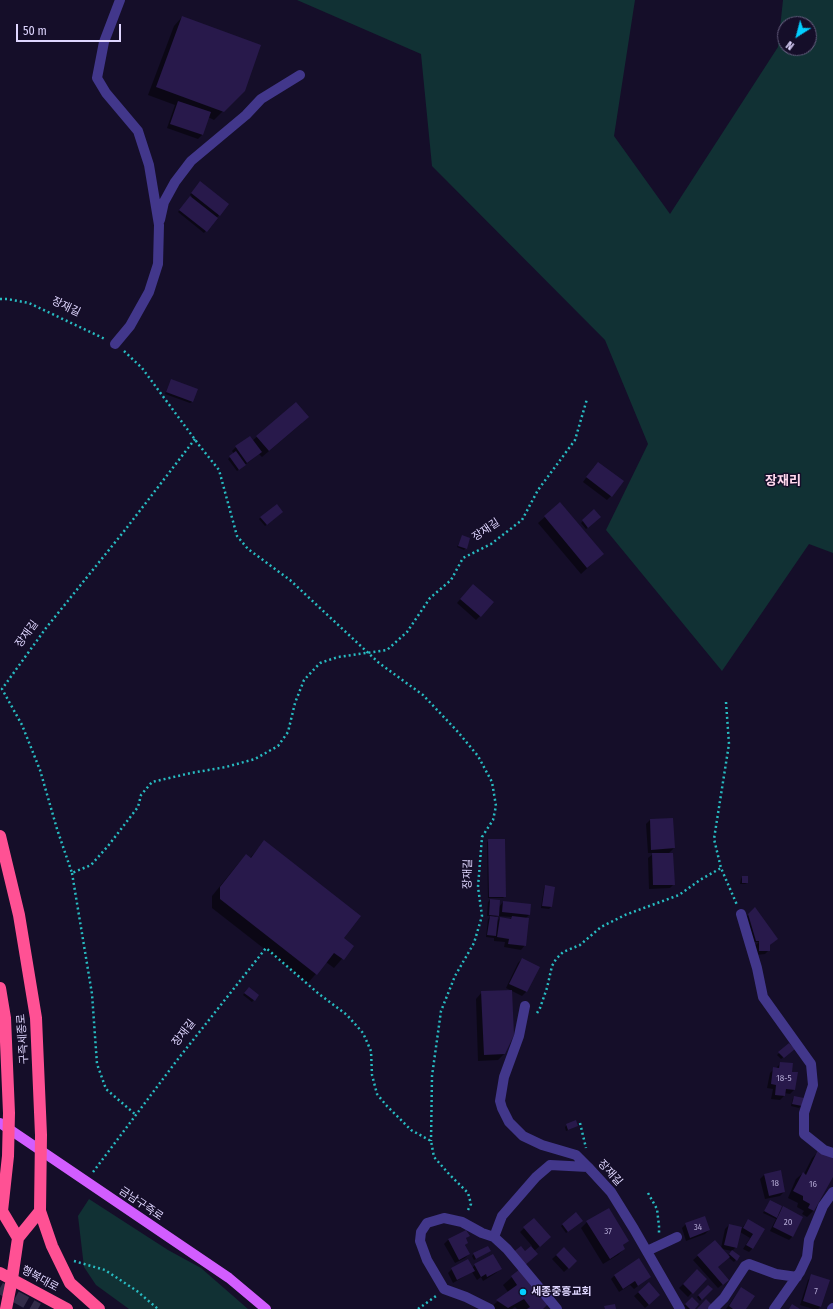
<!DOCTYPE html>
<html>
<head>
<meta charset="utf-8">
<style>
	body { margin:0 }
	#map { position:relative; width:833px; height:1309px; overflow:hidden; background:#150e29; font-family:"Fira Sans Condensed",sans-serif }
	canvas { display:block }
	.north { position:absolute; left:777px; top:16px; width:40px; height:40px; box-sizing:border-box; background:#150e29; border:1px solid #665e7f; border-radius:50%; rotate:216deg; font-size:11px; font-weight:700; line-height:16px; text-align:center; color:#dfd6ff }
	.north::after { content:''; display:block; margin:auto; width:14px; height:18px; background:#02ceff; clip-path:polygon(50% 0,100% 100%,50% 72%,0 100%) }
	.scale { position:absolute; left:16px; top:24px; width:105px; height:18px; box-sizing:border-box; border:2px solid #dfd6ff; border-top:0; padding-left:5px; font-size:12px; line-height:14px; white-space:nowrap; color:#dfd6ff; -webkit-text-stroke:3px #150e29; paint-order:stroke }
</style>
</head>
<body>
<div id="map">
<canvas width="833" height="1309"></canvas>
<div class="north">N</div>
<div class="scale">50 m</div>
</div>
<script>
const c = document.querySelector('canvas').getContext('2d');
c.lineJoin = 'round';
function fill(path, color) {
  c.fillStyle = color;
  c.fill(path, 'evenodd');
}
function poly(rows) {
  const path = new Path2D();
  for (const r of rows) {
    path.moveTo(r[0], r[1]);
    for (let i = 2; i < r.length; i += 2) path.lineTo(r[i], r[i + 1]);
  }
  return path;
}
function stroke(path, color, width, dash) {
  c.strokeStyle = color;
  c.lineWidth = width;
  c.lineCap = dash ? 'butt' : 'round';
  c.setLineDash(dash || []);
  c.stroke(path);
}
function label(font, color, halo, rows, align = 'center') {
  c.font = font + ' "Fira Sans Condensed","Noto Sans KR",sans-serif';
  c.lineWidth = 3;
  c.setLineDash([]);
  c.textBaseline = 'middle';
  c.strokeStyle = halo;
  c.fillStyle = color;
  for (const [text, x, y, turn = 0] of rows) {
    c.save();
    c.translate(x, y);
    c.rotate((+turn || 0) * Math.PI / 180);
    c.textAlign = isNaN(turn) ? turn : align;
    if (halo) c.strokeText(text, 0, 0);
    c.fillText(text, 0, 0);
    c.restore();
  }
}
fill(poly([
	[297,0,635,0,614,136,670,214,778,47,783,0,833,0,833,553,809,544,722,671,606,530,648,444,605,340,432,166,421,54],
	[785,24,809,24,809,48,785,48],
	[89,1199,168,1250,201,1268,248,1309,129,1309,96,1285,84,1267,78,1216]
]), '#113134');
fill(poly([
	[182,17,244,90,214,120,208,117,202,135,198,139,167,128,175,105,148,95,174,26],
	[198,184,219,215,204,233,178,212,192,196,190,195],
	[170,382,196,390,192,402,190,403,165,394],
	[296,403,302,423,262,457,259,454,237,471,228,459,234,454,232,451,236,447,252,441],
	[594,467,611,496,607,500,583,482],
	[560,504,596,560,581,574,538,523],
	[594,510,600,517,586,529,581,523],
	[280,514,265,526,259,519,261,517],
	[462,537,466,548,464,550,457,547],
	[469,589,480,616,476,620,457,603],
	[650,820,674,848,668,854,674,884,670,888,649,889,648,858,654,853,648,853,646,824],
	[489,840,505,896,503,898,488,898,487,842],
	[264,842,343,939,353,946,334,968,326,962,308,983,212,908,212,896,238,864,246,855,250,858],
	[742,877,747,883,745,884,740,884,741,879],
	[545,886,554,888,551,907,549,909,541,908,544,888],
	[490,900,499,907,503,902,529,915,525,919,525,945,521,950,504,947,505,942,494,941,494,938,486,937,488,919,491,916,487,916,488,902],
	[497,916,512,917,509,920,500,918,496,922,495,918],
	[755,909,777,939,769,946,769,950,765,954,756,955,755,946,759,942,754,942,747,916],
	[522,959,538,967,526,992,522,996,506,988,518,963],
	[247,990,258,995,252,1002,243,995],
	[482,992,505,1053,498,1060,478,1061,476,999],
	[789,1044,793,1049,781,1059,777,1055],
	[781,1063,791,1072,796,1073,794,1090,790,1094,784,1093,784,1096,780,1100,771,1099,773,1089,767,1088,770,1073,774,1069,776,1069,777,1067],
	[795,1097,801,1106,799,1108,791,1106,793,1098],
	[567,1125,577,1126,566,1131,565,1127],
	[818,1152,833,1160,833,1175,813,1211,807,1217,802,1214,804,1211,797,1207,798,1203,788,1198,796,1179,803,1173,804,1174,812,1158],
	[764,1175,784,1192,780,1196,765,1199,760,1179],
	[770,1201,779,1212,783,1208,793,1236,789,1240,770,1231,776,1219,763,1213],
	[575,1214,581,1221,566,1233,561,1226],
	[534,1219,546,1241,534,1251,525,1252,532,1246,520,1232],
	[748,1220,764,1229,753,1248,749,1252,743,1249,750,1238,740,1232,736,1247,732,1251,739,1256,734,1262,728,1257,716,1268,723,1284,718,1288,693,1260,715,1241,721,1248,725,1229,729,1225,742,1228],
	[722,1249,732,1251,728,1256],
	[587,1222,628,1241,622,1246,624,1249,618,1255,603,1264,581,1228],
	[686,1224,709,1230,705,1234,686,1241,682,1228],
	[465,1231,468,1236,465,1239,467,1243,465,1246,469,1254,465,1258,455,1263,444,1244,448,1240],
	[564,1248,576,1261,564,1272,552,1259],
	[488,1252,474,1260,472,1256,474,1254],
	[468,1260,472,1268,475,1265,500,1269,496,1273,483,1281,481,1277,477,1280,472,1272,453,1283,448,1273,452,1269],
	[520,1270,542,1309,517,1309,515,1307,512,1309,489,1309,508,1292,503,1285],
	[697,1271,705,1279,688,1297,679,1288],
	[615,1275,650,1277,634,1289,630,1285,619,1292,611,1279],
	[812,1276,821,1306,818,1309,813,1309,800,1305,808,1280],
	[649,1283,655,1299,645,1308,634,1296],
	[708,1286,711,1289,700,1301,697,1297],
	[742,1288,745,1309,726,1309,738,1292],
	[692,1298,693,1309,687,1309,684,1306]
]), '#0007');
fill(poly([
	[182,16,261,45,245,91,224,112,156,87],
	[178,101,211,112,203,135,170,124],
	[200,181,229,204,220,216,191,193],
	[190,196,218,218,207,232,179,210],
	[171,379,198,389,193,402,166,392],
	[296,402,309,417,269,451,256,436],
	[250,436,262,452,247,463,235,446],
	[236,451,246,465,239,470,229,456],
	[598,462,624,481,612,497,586,477],
	[560,502,604,554,587,568,544,516],
	[277,504,283,512,267,525,260,517],
	[594,509,601,517,588,528,582,520],
	[462,535,470,538,467,549,458,546],
	[473,584,494,602,481,617,460,599],
	[673,818,675,848,651,850,650,819],
	[488,839,505,839,506,897,489,897],
	[264,840,361,916,344,938,354,946,344,960,334,953,317,975,220,899,220,887,246,854,251,858],
	[652,853,673,853,675,885,653,885],
	[742,876,748,876,748,883,742,883],
	[545,885,555,887,552,907,542,906],
	[490,899,500,900,499,916,489,915],
	[503,901,531,904,530,915,502,912],
	[755,907,778,939,770,945,770,951,759,951,759,941,756,941,748,914],
	[490,916,498,917,496,936,487,935],
	[512,916,529,918,526,946,508,944,509,939,497,937,500,917,511,919],
	[522,958,540,967,527,992,509,984],
	[249,987,259,995,255,1001,244,993],
	[512,990,514,1035,505,1054,484,1055,481,991],
	[789,1043,795,1049,784,1058,778,1052],
	[780,1062,793,1063,792,1072,798,1072,795,1090,786,1089,785,1096,775,1095,776,1085,771,1084,773,1067,779,1068],
	[794,1096,804,1098,802,1106,792,1104],
	[576,1120,578,1126,568,1130,566,1124],
	[818,1150,833,1158,833,1177,814,1211,808,1208,810,1204,803,1200,803,1196,793,1191,803,1172,806,1175],
	[781,1170,785,1192,769,1196,764,1174],
	[770,1200,782,1206,777,1218,764,1211],
	[783,1206,803,1217,793,1237,773,1227],
	[609,1208,629,1241,623,1245,625,1249,610,1259,586,1221],
	[576,1212,583,1221,568,1232,562,1224],
	[705,1216,710,1230,690,1238,685,1223],
	[534,1218,551,1237,540,1247,523,1227],
	[748,1219,765,1229,753,1249,746,1245,753,1234,743,1228],
	[729,1224,742,1227,737,1248,724,1245],
	[466,1230,470,1236,466,1238,468,1243,465,1245,470,1254,459,1260,448,1239],
	[715,1240,730,1257,718,1267,729,1280,723,1285,697,1255],
	[488,1246,491,1251,476,1259,473,1253],
	[521,1246,525,1251,531,1246,538,1254,524,1266,512,1253],
	[564,1247,577,1261,569,1269,556,1255],
	[732,1250,740,1256,737,1261,729,1254],
	[493,1254,502,1269,487,1277,486,1274,481,1277,474,1264],
	[639,1258,651,1277,638,1286,635,1281,623,1289,614,1275],
	[468,1259,475,1271,457,1280,451,1268],
	[520,1269,549,1303,543,1309,527,1309,530,1307,524,1299,508,1308,496,1300,517,1285,511,1276],
	[697,1269,707,1279,693,1294,683,1284],
	[811,1274,830,1280,821,1307,803,1301],
	[649,1282,660,1295,649,1305,638,1292],
	[708,1285,713,1289,702,1300,698,1295],
	[741,1287,755,1296,746,1309,733,1309,729,1306],
	[692,1297,699,1304,695,1309,690,1309,685,1304],
	[706,1299,712,1305,708,1309,697,1309],
	[615,1304,616,1309,605,1309,604,1306],
	[792,1304,800,1309,789,1309]
]), '#28194b');
stroke(poly([
	[0,1288,38,1309]
]), '#332c49', 12, [12, 6]);
stroke(poly([
	[0,299,7,299,29,303,105,339],
	[124,351,142,368,199,445,219,470,237,536,248,549,290,580,379,663,423,695,458,732,478,756,492,782,496,806,493,820,482,837,478,887,482,916,474,943,455,976,441,1011,432,1076,431,1141],
	[195,439,125,530,46,628,2,689,22,725,40,770,57,829,72,873,91,865,108,846,138,807,141,795,152,782,191,773,226,767,255,759,278,746,288,732,295,703,304,680,320,663,338,657,387,650,407,632,430,598,451,580,463,558,491,544,522,520,538,490,575,440,587,399],
	[726,702,729,744,714,839,721,868,737,905],
	[72,873,92,994,97,1064,106,1089,136,1115],
	[537,1013,540,1008,547,988,552,966,556,959,563,952,580,945,601,927,625,915,679,895,700,880,721,868],
	[580,1123,586,1148],
	[93,1172,178,1059,266,948,319,994,347,1015,363,1033,371,1051,372,1075,377,1094,386,1105,411,1130,431,1141,434,1157,449,1174,468,1193,471,1204,467,1212],
	[648,1193,657,1209,659,1226,659,1233],
	[74,1261,105,1270,137,1291,158,1309],
	[418,1309,436,1296]
]), '#28bcc2', 2.5, [2, 3]);
stroke(poly([
	[160,220,164,202,175,182,191,161,246,115,261,99,300,75],
	[115,344,130,326,149,292,158,264,159,225,149,165,138,131,106,93,97,78,104,42,120,0],
	[741,914,757,968,763,997,811,1064,813,1085,804,1113,804,1134,824,1150,833,1153],
	[525,1006,519,1036,504,1077,500,1101,502,1108,509,1122,523,1136,542,1145,576,1155,588,1167],
	[647,1251,677,1237],
	[490,1309,466,1297,444,1289,427,1260,420,1241,421,1232,427,1223,444,1218,462,1222,482,1233,494,1237],
	[557,1309,507,1249,494,1237,502,1216,536,1177,550,1165,588,1167,611,1192,634,1229,680,1309],
	[713,1309,724,1298,745,1266,749,1264,776,1274,797,1277],
	[774,1309,800,1272,807,1257,809,1240,823,1206,833,1192],
	[832,1309,833,1308]
]), '#42378b', 10);
stroke(poly([
	[0,1123,229,1278,266,1309]
]), '#d25dff', 10);
stroke(poly([
	[0,836,19,915,36,1018,41,1135,40,1211,18,1238,12,1279,6,1309],
	[0,988,5,1018,9,1113,8,1156,2,1211,18,1238],
	[40,1211,52,1246,70,1283,99,1309],
	[0,1273,67,1309]
]), '#ff5194', 12);
for (const [x, y, r, color] of [
	[523,1292,4,"#02ceff"]
]) {
  const dot = new Path2D();
  dot.arc(x, y, r, 0, 2 * Math.PI);
  c.fillStyle = color;
  c.fill(dot);
  stroke(dot, '#150e29', 1.5);
}
label('9px', '#b1a7d2', null, [
	["18-5",784,1078],
	["18",775,1183],
	["16",813,1184],
	["20",788,1222],
	["34",698,1227],
	["37",608,1231],
	["7",816,1291]
]);
label('11px', '#dfd6ff', '#150e29', [
	["장재길",66,307,25],
	["장재길",486,530,-34],
	["장재길",27,634,-54],
	["장재길",468,874,-89],
	["장재길",184,1033,-52],
	["구즉세종로",23,1039,-94],
	["장재길",610,1173,48],
	["금남구즉로",141,1204,34],
	["행복대로",40,1279,29]
]);
label('bold 11px', '#dfd6ff', '#150e29', [
	["세종중흥교회",531,1292]
], 'left');
label('bold 13px', '#ffd8ed', '#150e29', [
	["장재리",783,481]
]);
</script>
</body>
</html>
